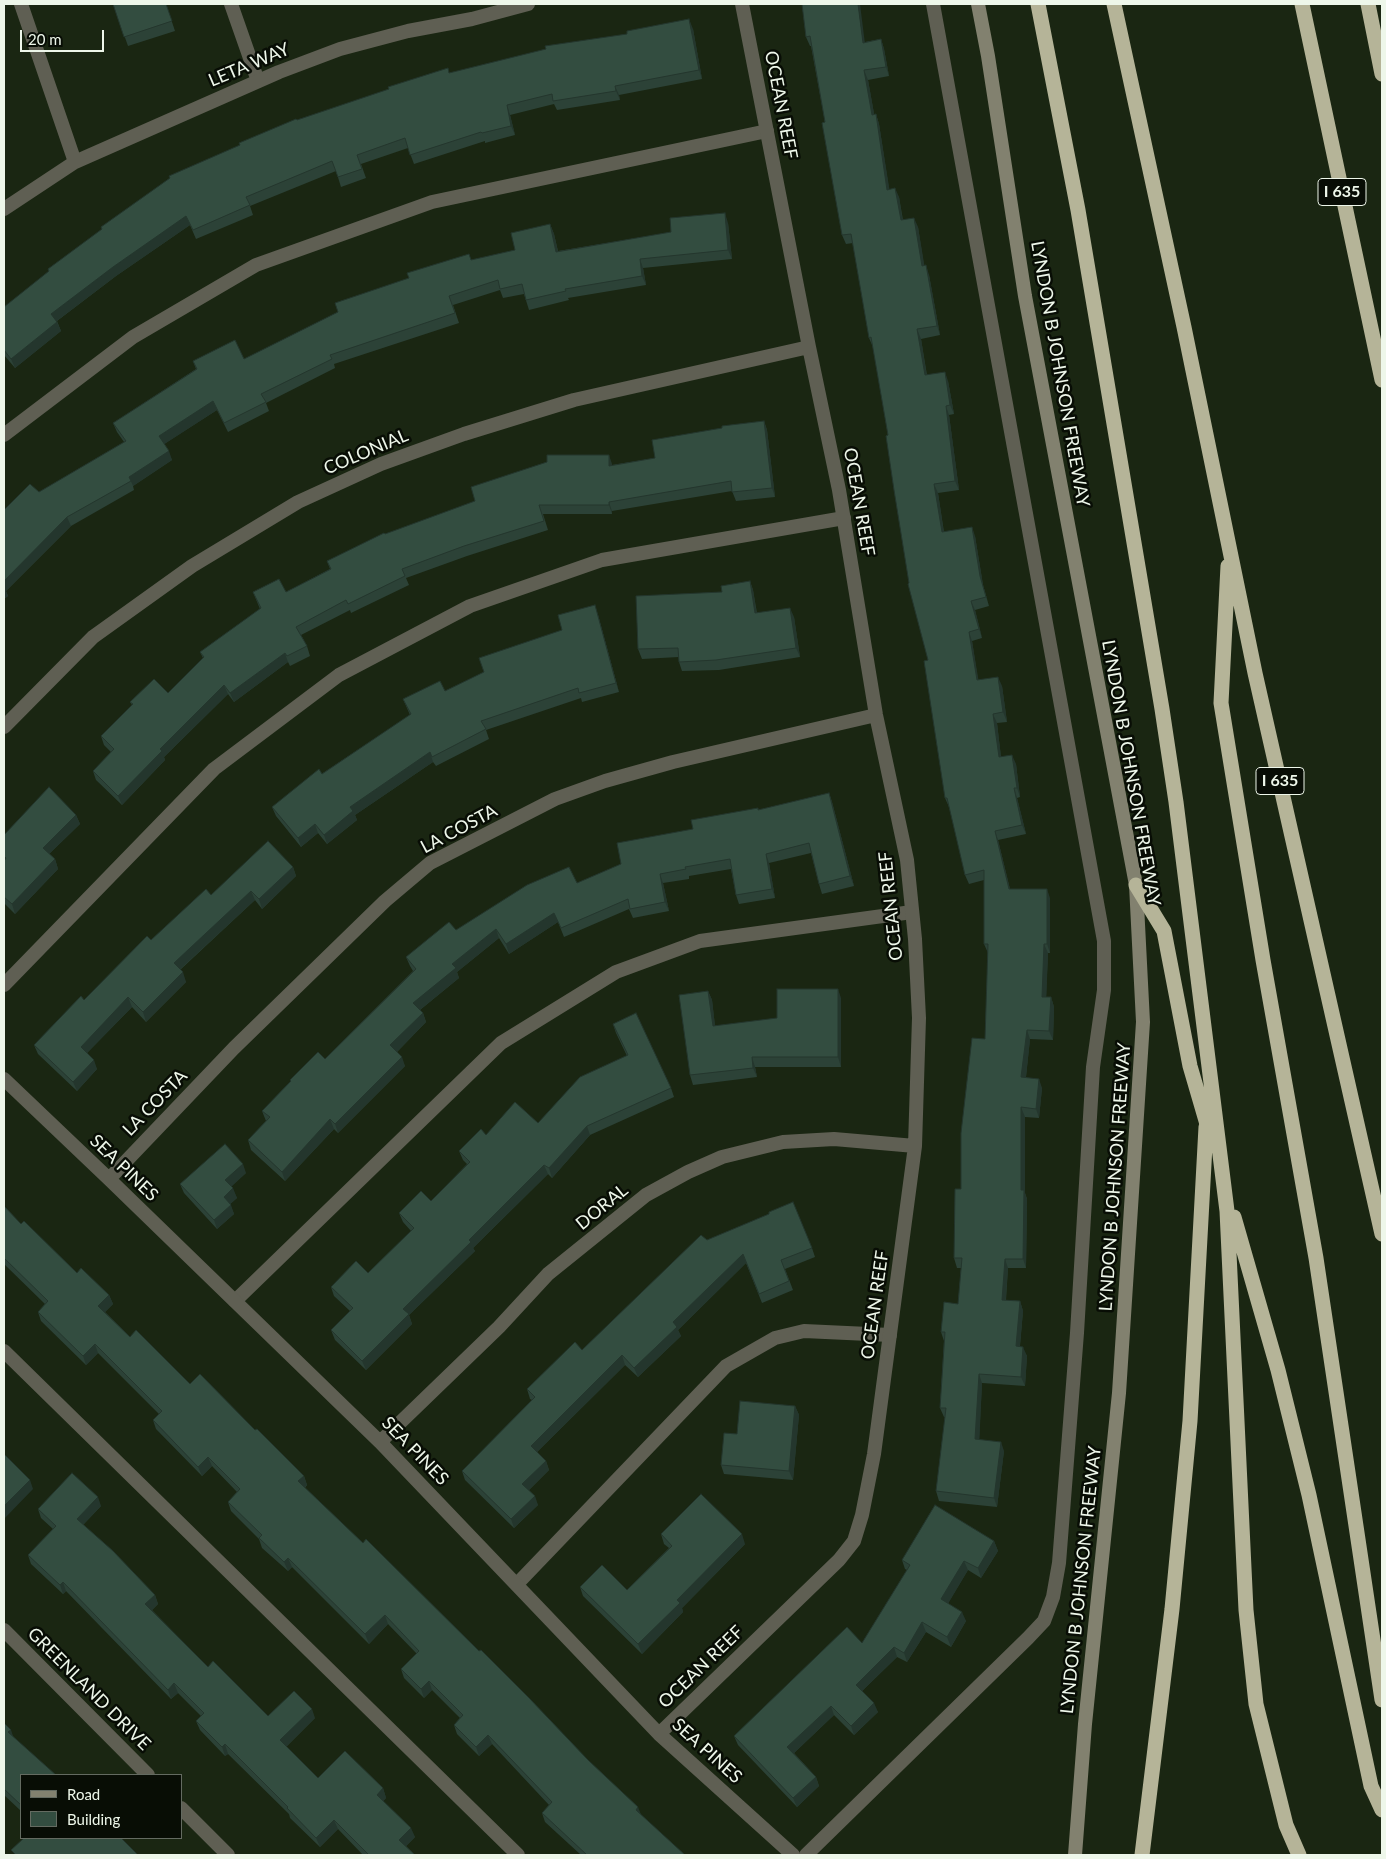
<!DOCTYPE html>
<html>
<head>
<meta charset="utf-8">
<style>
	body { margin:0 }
	#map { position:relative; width:1386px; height:1859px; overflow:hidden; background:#1a2612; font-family:Lato,sans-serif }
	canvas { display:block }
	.frame { position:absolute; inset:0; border:5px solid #eef7ea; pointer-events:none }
	.legend { position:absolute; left:20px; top:1774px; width:162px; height:65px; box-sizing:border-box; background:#080d05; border:1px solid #646b61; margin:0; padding:6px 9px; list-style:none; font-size:15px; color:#eef7ea }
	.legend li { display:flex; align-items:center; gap:10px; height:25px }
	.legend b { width:25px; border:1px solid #646b61 }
	.scale { position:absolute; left:20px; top:30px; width:84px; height:22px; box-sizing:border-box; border:2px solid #eef7ea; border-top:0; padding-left:6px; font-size:15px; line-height:18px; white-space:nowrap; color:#eef7ea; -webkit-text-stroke:4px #080d05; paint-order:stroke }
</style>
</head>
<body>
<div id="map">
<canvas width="1386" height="1859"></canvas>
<div class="frame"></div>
<ul class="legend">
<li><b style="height:6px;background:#82816f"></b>Road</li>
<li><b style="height:14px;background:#334d40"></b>Building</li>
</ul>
<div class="scale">20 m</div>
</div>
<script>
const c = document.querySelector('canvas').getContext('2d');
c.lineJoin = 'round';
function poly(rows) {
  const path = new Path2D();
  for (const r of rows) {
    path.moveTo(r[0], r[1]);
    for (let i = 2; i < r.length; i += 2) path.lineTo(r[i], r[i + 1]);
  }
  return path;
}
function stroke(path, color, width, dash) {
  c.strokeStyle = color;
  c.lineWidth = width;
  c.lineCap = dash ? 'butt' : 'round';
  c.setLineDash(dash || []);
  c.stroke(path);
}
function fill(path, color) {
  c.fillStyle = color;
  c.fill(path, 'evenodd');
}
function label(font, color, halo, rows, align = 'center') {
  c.font = font + ' Lato,sans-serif';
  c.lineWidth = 5;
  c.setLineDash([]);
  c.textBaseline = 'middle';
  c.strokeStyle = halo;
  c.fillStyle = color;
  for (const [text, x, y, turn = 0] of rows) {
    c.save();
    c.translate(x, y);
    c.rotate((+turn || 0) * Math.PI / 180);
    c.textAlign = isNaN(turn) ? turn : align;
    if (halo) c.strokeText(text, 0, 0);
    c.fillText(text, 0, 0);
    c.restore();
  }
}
stroke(poly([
	[231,4,258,81],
	[4,435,133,337,256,265,432,202,767,131],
	[4,985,214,769,339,675,470,606,602,560,844,518],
	[235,1301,501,1043,616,972,700,941,912,912],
	[4,1351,518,1855],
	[517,1584,726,1366,775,1338,804,1331,890,1335],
	[806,1855,1028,1638,1044,1621,1053,1597,1059,1563,1077,1333,1093,1067,1104,990,1104,941,933,4]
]), '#5f5f53', 14);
stroke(poly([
	[21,4,75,162],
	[4,209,75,162,279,72,340,49,408,31,472,19,528,4],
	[4,727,93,637,192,566,298,502,381,464,464,434,574,400,809,347],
	[4,1079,109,1179,380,1442,659,1734,793,1855],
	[109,1179,234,1048,385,901,430,863,555,799,605,781,673,762,876,715],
	[380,1442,499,1327,548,1274,646,1195,688,1172,722,1157,783,1142,834,1139,915,1146],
	[4,1630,148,1775],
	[659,1734,839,1560,854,1541,862,1515,874,1454,915,1146,919,1018,915,939,907,860,876,715,839,490,809,347,742,4],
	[181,1808,228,1855]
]), '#5f5f53', 14);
stroke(poly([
	[978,4,988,56,1025,296,1136,885,1143,1022,1119,1393,1085,1724,1075,1855]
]), '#82816f', 14);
stroke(poly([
	[1038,4,1078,210,1162,709,1176,802,1227,1211,1246,1610,1256,1704,1286,1825,1299,1855],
	[1114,4,1184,327,1255,673,1382,1234],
	[1302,4,1382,380],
	[1368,4,1382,74],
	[1228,566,1221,703,1263,960,1316,1258,1382,1700],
	[1136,885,1164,931,1190,1066,1211,1138],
	[1234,1217,1278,1370,1309,1495,1371,1786,1382,1810],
	[1142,1855,1172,1609,1190,1421,1206,1127]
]), '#b5b498', 15);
fill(poly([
	[113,4,166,4,175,31,128,46],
	[802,4,865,42,881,39,884,49,889,76,868,80,874,114,876,114,879,124,889,189,899,197,903,220,918,227,924,266,929,275,940,335,921,339,927,375,948,381,954,414,949,415,959,490,938,493,944,532,975,536,983,585,989,606,975,610,982,638,972,641,978,680,1002,686,1007,722,997,723,1001,757,1016,764,1020,797,1017,798,1026,834,998,840,1010,889,1050,898,1050,953,1048,953,1046,997,1051,997,1054,1007,1053,1040,1030,1039,1026,1077,1042,1088,1039,1118,1025,1117,1025,1193,1027,1199,1026,1268,1008,1268,1006,1300,1020,1301,1023,1311,1020,1346,1027,1356,1025,1386,982,1383,979,1440,1004,1451,997,1507,939,1501,936,1491,945,1417,944,1417,940,1408,944,1341,941,1332,958,1304,961,1268,957,1268,954,1258,961,1189,985,1039,988,953,984,944,984,880,969,884,965,875,950,807,949,807,945,798,928,660,909,583,888,435,873,347,869,338,853,243,846,244,842,235,825,122,811,46,810,46,806,37],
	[693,29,702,79,619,95,620,100,557,110,554,104,510,115,515,135,485,143,485,141,414,164,408,148,361,164,366,178,341,187,336,171,250,206,253,215,196,239,190,225,116,276,57,321,61,331,15,368,4,355,4,307,49,272,48,269,102,230,101,227,297,120,449,73],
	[728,223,732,259,643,268,646,285,568,298,569,300,529,310,524,294,503,298,500,290,453,305,459,323,334,364,335,368,266,403,269,411,228,432,217,410,164,444,172,460,133,486,134,490,71,526,6,591,8,596,4,599,4,510,39,492,124,442,117,432,113,423,196,369,193,361,244,359,471,260,515,250,550,224,554,234,558,251],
	[764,421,767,430,775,497,736,501,732,491,612,511,612,514,543,514,548,530,467,556,406,578,409,585,351,613,350,610,301,635,307,646,310,656,290,666,288,662,234,702,228,694,164,757,165,760,122,805,96,780,93,771,111,752,104,745,101,736,132,705,130,702,168,693,203,658,200,652,260,609,253,592,286,592,330,569,327,561,385,534,612,464,612,465,655,458],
	[750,581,753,590,757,613,794,617,800,657,719,670,682,671,679,662,679,657,642,659,638,649,722,592],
	[598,615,619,692,582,702,581,698,486,730,489,739,436,766,433,762,355,815,357,820,327,844,318,833,301,847,276,816,272,807,410,715,403,699,445,691,484,672,562,630],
	[829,793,832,802,854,886,822,894,819,884,811,853,769,863,775,898,739,904,736,895,731,869,689,876,689,879,663,883,669,911,633,918,629,909,564,937,558,922,509,954,499,938,457,972,459,978,420,1010,423,1013,426,1022,397,1052,405,1066,338,1133,334,1129,285,1181,251,1150,248,1140,266,1121,262,1111,291,1081,290,1080,325,1059,413,971,410,966,406,957,456,930,577,883,621,864,693,829,758,810],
	[76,815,80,824,49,854,55,859,58,869,15,914,4,903,4,835],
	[293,867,296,876,262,909,255,900,180,970,186,982,146,1022,132,1007,87,1053,97,1069,77,1091,38,1054,34,1045,151,940,211,895],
	[708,991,712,1000,715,1026,777,1018,841,998,841,1067,755,1067,757,1077,693,1085,690,1075],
	[613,1024,671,1088,674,1097,590,1135,552,1178,548,1174,473,1248,475,1251,409,1315,412,1324,366,1370,335,1340,331,1330,350,1311,334,1296,331,1287,368,1273,411,1231,403,1222,399,1213,431,1201,467,1164,463,1160,459,1151,486,1135,538,1123,627,1056,616,1033],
	[246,1173,231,1186,237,1198,230,1204,234,1214,217,1229,184,1193,180,1184],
	[4,1206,21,1224,77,1273,109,1295,113,1304,105,1312,130,1337,190,1384,255,1430,304,1476,307,1485,305,1488,641,1815,685,1855,581,1855,545,1822,542,1813,549,1805,492,1744,479,1756,457,1734,454,1725,460,1718,432,1690,424,1698,404,1678,401,1669,417,1654,388,1624,369,1644,292,1567,288,1571,262,1548,259,1539,231,1511,228,1502,237,1492,212,1466,202,1476,156,1429,153,1420,159,1414,98,1353,86,1365,41,1321,38,1312,45,1304,4,1264],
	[769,1214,812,1248,815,1257,785,1269,793,1290,762,1303,746,1263,678,1330,681,1336,638,1377,625,1365,537,1452,546,1461,549,1470,529,1490,538,1505,514,1528,465,1480,462,1471,532,1400,530,1399,527,1389,582,1350,707,1240],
	[795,1406,799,1415,793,1480,724,1474,721,1465,737,1434],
	[101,1506,83,1525,155,1595,158,1604,152,1610,208,1667,268,1716,315,1718,286,1747,318,1778,383,1788,386,1798,383,1801,415,1837,406,1846,415,1855,363,1855,338,1829,320,1847,290,1818,289,1814,228,1754,225,1756,200,1730,196,1721,201,1716,178,1693,171,1699,66,1591,63,1594,31,1564,28,1555,53,1529,41,1518,38,1509],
	[661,1534,745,1544,682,1608,683,1612,642,1654,583,1596,580,1587,627,1590,669,1548,664,1544],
	[994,1541,998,1551,981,1578,968,1570,948,1603,966,1621,951,1647,926,1632,907,1662,897,1657,862,1691,878,1712,854,1735,834,1715,794,1753,816,1777,819,1786,797,1807,738,1745,734,1736,862,1643,907,1570,905,1569,902,1560],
	[4,1723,21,1775,21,1811,4,1795]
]), '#2c4237');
fill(poly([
	[858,4,860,4,866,52,863,43],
	[689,19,693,29,702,79,699,70],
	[881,39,884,49,889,76,886,67],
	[864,70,868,80,876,124,872,115],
	[615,86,619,95,620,100,616,91],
	[507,105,510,115,515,135,511,126],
	[876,114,879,124,891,199,887,190],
	[895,188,899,197,904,230,901,220],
	[725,213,728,223,732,259,728,250],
	[186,216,190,225,116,276,54,323,51,314,113,267],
	[914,218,918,227,926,275,922,266],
	[550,224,554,234,560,261,556,252],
	[640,259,643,268,646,285,642,276],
	[926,265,929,275,940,335,937,326],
	[57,322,61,331,15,368,11,359],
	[917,329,921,339,928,384,925,375],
	[945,372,948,381,954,414,950,405],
	[213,401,217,410,163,445,159,436],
	[946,406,949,415,959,490,955,481],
	[764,421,767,430,775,497,772,488],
	[169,451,172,460,133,486,129,477],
	[609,455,612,464,612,475,609,466],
	[934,484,938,493,945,541,942,532],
	[609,502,612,511,612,514,609,505],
	[67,517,71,526,6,591,8,596,4,599,4,581],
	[972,527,975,536,983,585,989,606,980,576],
	[750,581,753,590,758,623,755,613],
	[971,601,975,610,982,638,979,629],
	[595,605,598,615,619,692,616,683],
	[790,608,794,617,800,657,796,648],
	[969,632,972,641,980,689,977,680],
	[285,653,288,662,234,702,230,693],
	[998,677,1002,686,1007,722,1003,712],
	[224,685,228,694,164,757,165,760,122,805,118,796,160,749],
	[993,714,997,723,1002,766,999,757],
	[430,752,433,762,355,815,357,820,327,844,324,835,350,807],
	[1012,755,1016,764,1020,797,1017,788],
	[1014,788,1017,798,1026,834,1022,825],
	[829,793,832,802,854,886,850,876],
	[76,815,80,824,46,857,43,848],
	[315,824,318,833,301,847,298,838],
	[995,831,998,840,1012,898,1009,889],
	[766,854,769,863,775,898,772,889],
	[55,859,58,869,15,914,12,904],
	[293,867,296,876,262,909,259,899],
	[660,874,663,883,669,911,665,902],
	[1047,889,1050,898,1050,953,1047,944],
	[251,891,255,900,177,972,174,963],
	[554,913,558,922,509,954,506,944],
	[496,929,499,938,457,972,459,978,416,1013,413,1003,452,964],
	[1044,944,1048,953,1046,1006,1042,997],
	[183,972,186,982,146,1022,143,1012],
	[838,989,841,998,841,1067,838,1057],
	[708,991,712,1000,716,1035,713,1026],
	[128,997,132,1007,84,1056,81,1047],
	[1051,997,1054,1007,1053,1040,1049,1031],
	[423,1013,426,1022,394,1055,390,1045],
	[1027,1030,1030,1039,1025,1086,1021,1077],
	[402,1057,405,1066,338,1133,335,1124],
	[752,1057,755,1067,757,1077,753,1068],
	[94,1060,97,1069,77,1091,73,1082],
	[1039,1079,1042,1088,1039,1118,1036,1109],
	[1021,1107,1025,1117,1025,1193,1027,1199,1026,1268,1023,1259,1021,1190],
	[330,1119,334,1129,285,1181,282,1172],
	[587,1126,590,1135,552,1178,549,1168],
	[243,1164,246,1173,229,1189,225,1180],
	[544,1165,548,1174,473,1248,475,1251,409,1315,412,1324,366,1370,362,1361,403,1309,469,1240],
	[233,1188,237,1198,227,1207,224,1197],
	[231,1205,234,1214,217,1229,214,1220],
	[743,1254,746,1263,678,1330,681,1336,638,1377,634,1368,673,1322],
	[1005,1259,1008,1268,1005,1309,1002,1300],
	[109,1295,113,1304,102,1315,98,1306],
	[1020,1301,1023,1311,1019,1355,1016,1346],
	[95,1344,98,1353,86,1365,83,1356],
	[1023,1347,1027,1356,1025,1386,1021,1377],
	[622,1355,625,1365,534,1455,531,1446],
	[979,1374,982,1383,979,1448,975,1439],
	[795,1406,799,1415,793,1480,789,1471],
	[1001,1442,1004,1451,997,1507,994,1498],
	[208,1457,212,1466,202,1476,198,1467],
	[546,1461,549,1470,526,1493,522,1484],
	[304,1476,307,1485,301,1491,298,1481],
	[30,1480,33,1489,4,1519,4,1506],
	[535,1496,538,1505,514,1528,511,1519],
	[98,1497,101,1506,80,1528,77,1519],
	[742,1534,745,1544,682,1608,683,1612,642,1654,638,1644,677,1600],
	[994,1541,998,1551,981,1578,978,1568],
	[288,1558,292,1567,288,1571,284,1562],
	[964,1561,968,1570,945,1609,941,1599],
	[63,1582,66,1591,63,1594,60,1585],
	[155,1595,158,1604,149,1613,145,1604],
	[962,1612,966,1621,951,1647,947,1637],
	[385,1615,388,1624,369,1644,365,1634],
	[922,1622,926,1632,907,1662,904,1653],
	[894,1647,897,1657,859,1694,856,1685],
	[429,1681,432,1690,424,1698,421,1689],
	[174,1683,178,1693,171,1699,168,1690],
	[874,1703,878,1712,854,1735,851,1726],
	[831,1706,834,1715,791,1756,787,1747],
	[312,1709,315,1718,283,1750,280,1740],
	[11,1730,14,1739,8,1732],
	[488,1735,492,1744,479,1756,476,1747],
	[225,1744,228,1754,225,1756,222,1747],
	[816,1777,819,1786,797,1807,793,1798],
	[383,1788,386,1798,380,1804,377,1795],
	[638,1807,642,1817,636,1810],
	[334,1820,338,1829,320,1847,316,1838],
	[411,1828,415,1837,403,1849,399,1840]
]), '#24362d');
const building = poly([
	[113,4,166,4,172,21,124,37,113,4],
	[802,4,858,4,863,43,881,39,886,67,864,70,872,115,876,114,887,190,895,188,901,220,914,218,922,266,926,265,937,326,917,329,925,375,945,372,950,405,946,406,955,481,934,484,942,532,972,527,980,576,986,597,971,601,979,629,969,632,977,680,998,677,1003,712,993,714,999,757,1012,755,1017,788,1014,788,1022,825,995,831,1009,889,1047,889,1047,944,1044,944,1042,997,1051,997,1049,1031,1027,1030,1021,1077,1039,1079,1036,1109,1021,1107,1021,1190,1024,1190,1023,1259,1005,1259,1002,1300,1020,1301,1016,1346,1023,1347,1021,1377,979,1374,975,1439,1001,1442,994,1498,936,1491,946,1408,940,1408,945,1332,941,1332,944,1302,958,1304,962,1258,954,1258,955,1189,961,1189,961,1133,972,1038,985,1039,988,944,984,944,984,870,965,875,947,798,945,798,924,661,928,660,908,584,909,583,894,490,886,436,888,435,871,337,869,338,851,234,842,235,822,123,825,122,810,36,806,37,802,4],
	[689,19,699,70,615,86,616,91,553,101,552,94,507,105,511,126,482,133,481,132,410,155,405,138,357,155,362,169,338,177,332,161,246,197,250,205,193,230,186,216,113,267,51,314,57,322,11,359,4,350,4,307,49,271,48,269,102,229,101,227,170,178,169,176,240,145,239,143,296,119,297,120,389,89,388,87,448,68,449,73,546,49,545,46,627,34,627,31,689,19],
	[725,213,728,250,640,259,642,276,565,289,566,291,526,300,522,284,500,289,498,280,449,296,455,313,330,355,332,359,261,394,266,402,224,423,213,401,159,436,169,451,129,477,131,481,67,517,4,581,4,510,30,484,39,492,126,441,113,423,197,369,193,361,235,340,244,359,338,312,335,303,409,278,407,273,469,254,471,260,515,250,511,233,550,224,556,252,671,232,670,218,725,213],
	[764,421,772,488,732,492,731,481,609,502,609,505,539,505,544,521,464,546,402,569,405,576,348,604,346,600,296,627,307,646,287,656,285,653,230,693,224,685,160,749,162,751,118,796,93,771,114,749,101,736,133,704,130,702,154,679,168,693,204,657,200,652,261,608,253,592,279,579,286,592,331,569,327,561,384,533,385,534,475,501,471,487,547,462,547,455,609,455,609,466,655,458,652,440,722,428,722,426,764,421],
	[750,581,755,613,790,608,796,648,716,660,679,662,678,648,638,649,636,596,722,592,721,586,750,581],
	[595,605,616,683,579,693,578,688,481,721,486,729,432,757,430,752,350,807,353,811,324,835,315,824,298,838,272,807,319,769,322,774,411,714,403,699,440,681,445,691,484,672,479,658,562,630,558,615,595,605],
	[49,787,76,815,43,848,55,859,12,904,4,897,4,861,6,858,4,856,4,835,49,787],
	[829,793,850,876,819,884,809,843,766,854,772,889,736,895,730,859,685,867,686,869,660,874,665,902,630,909,628,899,561,928,554,913,506,944,496,929,452,964,456,968,413,1003,423,1013,390,1045,402,1057,335,1124,330,1119,282,1172,248,1140,270,1117,262,1111,291,1081,290,1080,318,1052,325,1059,416,969,406,957,449,922,456,930,527,885,569,867,577,883,621,864,617,843,693,829,691,820,758,808,758,810,829,793],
	[268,841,293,867,259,899,251,891,174,963,183,972,143,1012,128,997,81,1047,94,1060,73,1082,34,1045,81,996,84,1000,147,936,151,940,206,889,211,895,268,841],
	[777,989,838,989,838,1057,752,1057,753,1068,690,1075,679,995,708,991,713,1026,777,1018,777,989],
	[636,1013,671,1088,587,1126,549,1168,544,1165,469,1240,471,1242,403,1309,409,1314,362,1361,331,1330,353,1308,331,1287,356,1261,368,1273,414,1228,399,1213,421,1191,431,1201,470,1162,459,1151,481,1129,486,1135,515,1102,538,1123,580,1077,628,1055,613,1024,636,1013],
	[225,1144,243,1164,225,1180,233,1188,224,1197,231,1205,214,1220,180,1184,225,1144],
	[793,1202,812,1248,781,1260,789,1281,759,1294,743,1254,673,1322,677,1327,634,1368,622,1355,531,1446,546,1461,522,1484,535,1496,511,1519,462,1471,535,1397,527,1389,575,1342,582,1350,701,1235,707,1240,769,1214,769,1212,793,1202],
	[4,1206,21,1224,24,1221,77,1273,81,1268,109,1295,98,1306,130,1337,136,1330,190,1384,200,1374,255,1430,257,1429,304,1476,298,1481,363,1543,366,1539,479,1651,481,1650,530,1699,588,1760,638,1807,636,1810,685,1855,587,1855,542,1813,552,1802,488,1735,476,1747,454,1725,463,1715,429,1681,421,1689,401,1669,419,1651,385,1615,365,1634,288,1558,284,1562,259,1538,262,1535,228,1502,240,1489,208,1457,198,1467,153,1420,162,1411,95,1344,83,1356,38,1312,48,1301,4,1258,4,1206],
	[740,1401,795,1406,789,1471,721,1465,724,1433,737,1434,740,1401],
	[4,1454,30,1480,4,1506,4,1454],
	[72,1473,98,1497,77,1519,113,1551,155,1595,145,1604,208,1667,213,1661,268,1716,294,1691,312,1709,280,1740,318,1778,345,1751,383,1788,377,1795,411,1828,399,1840,415,1855,369,1855,334,1820,316,1838,287,1808,288,1807,225,1744,222,1747,196,1721,204,1713,174,1683,168,1690,63,1582,60,1585,28,1555,56,1526,38,1509,72,1473],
	[701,1494,742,1534,677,1600,680,1603,638,1644,580,1587,602,1565,627,1590,672,1546,661,1534,701,1494],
	[935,1505,994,1541,978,1568,964,1561,941,1599,962,1612,947,1637,922,1622,904,1653,894,1647,856,1685,874,1703,851,1726,831,1706,787,1747,816,1777,793,1798,734,1736,847,1627,862,1643,910,1565,902,1560,935,1505],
	[4,1723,11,1730,8,1732,56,1775,21,1775,21,1805,4,1789,4,1723],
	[24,1838,121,1838,138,1855,16,1855,11,1850,24,1838]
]);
fill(building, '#334d40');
stroke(building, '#24362d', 1);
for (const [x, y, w] of [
	[1342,192,48],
	[1280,781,48]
]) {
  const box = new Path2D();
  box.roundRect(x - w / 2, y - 13.5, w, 27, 4);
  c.fillStyle = '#080d05';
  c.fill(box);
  stroke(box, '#eef7ea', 1);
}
label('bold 16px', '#eef7ea', null, [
	["I 635",1342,192],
	["I 635",1280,781]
]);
label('18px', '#eef7ea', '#080d05', [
	["LETA WAY",249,65,-23],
	["OCEAN REEF",781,105,79],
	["LYNDON B JOHNSON FREEWAY",1060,374,80],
	["COLONIAL",366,452,-23],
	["OCEAN REEF",859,502,80],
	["LYNDON B JOHNSON FREEWAY",1131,773,80],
	["LA COSTA",459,829,-28],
	["OCEAN REEF",891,906,-96],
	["LA COSTA",155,1103,-46],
	["SEA PINES",124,1168,44],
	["LYNDON B JOHNSON FREEWAY",1115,1177,-86],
	["DORAL",602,1207,-39],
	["OCEAN REEF",875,1305,-82],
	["SEA PINES",415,1451,46],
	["LYNDON B JOHNSON FREEWAY",1081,1580,-84],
	["OCEAN REEF",701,1667,-44],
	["GREENLAND DRIVE",89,1689,45],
	["SEA PINES",707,1751,42]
]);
</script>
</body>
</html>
